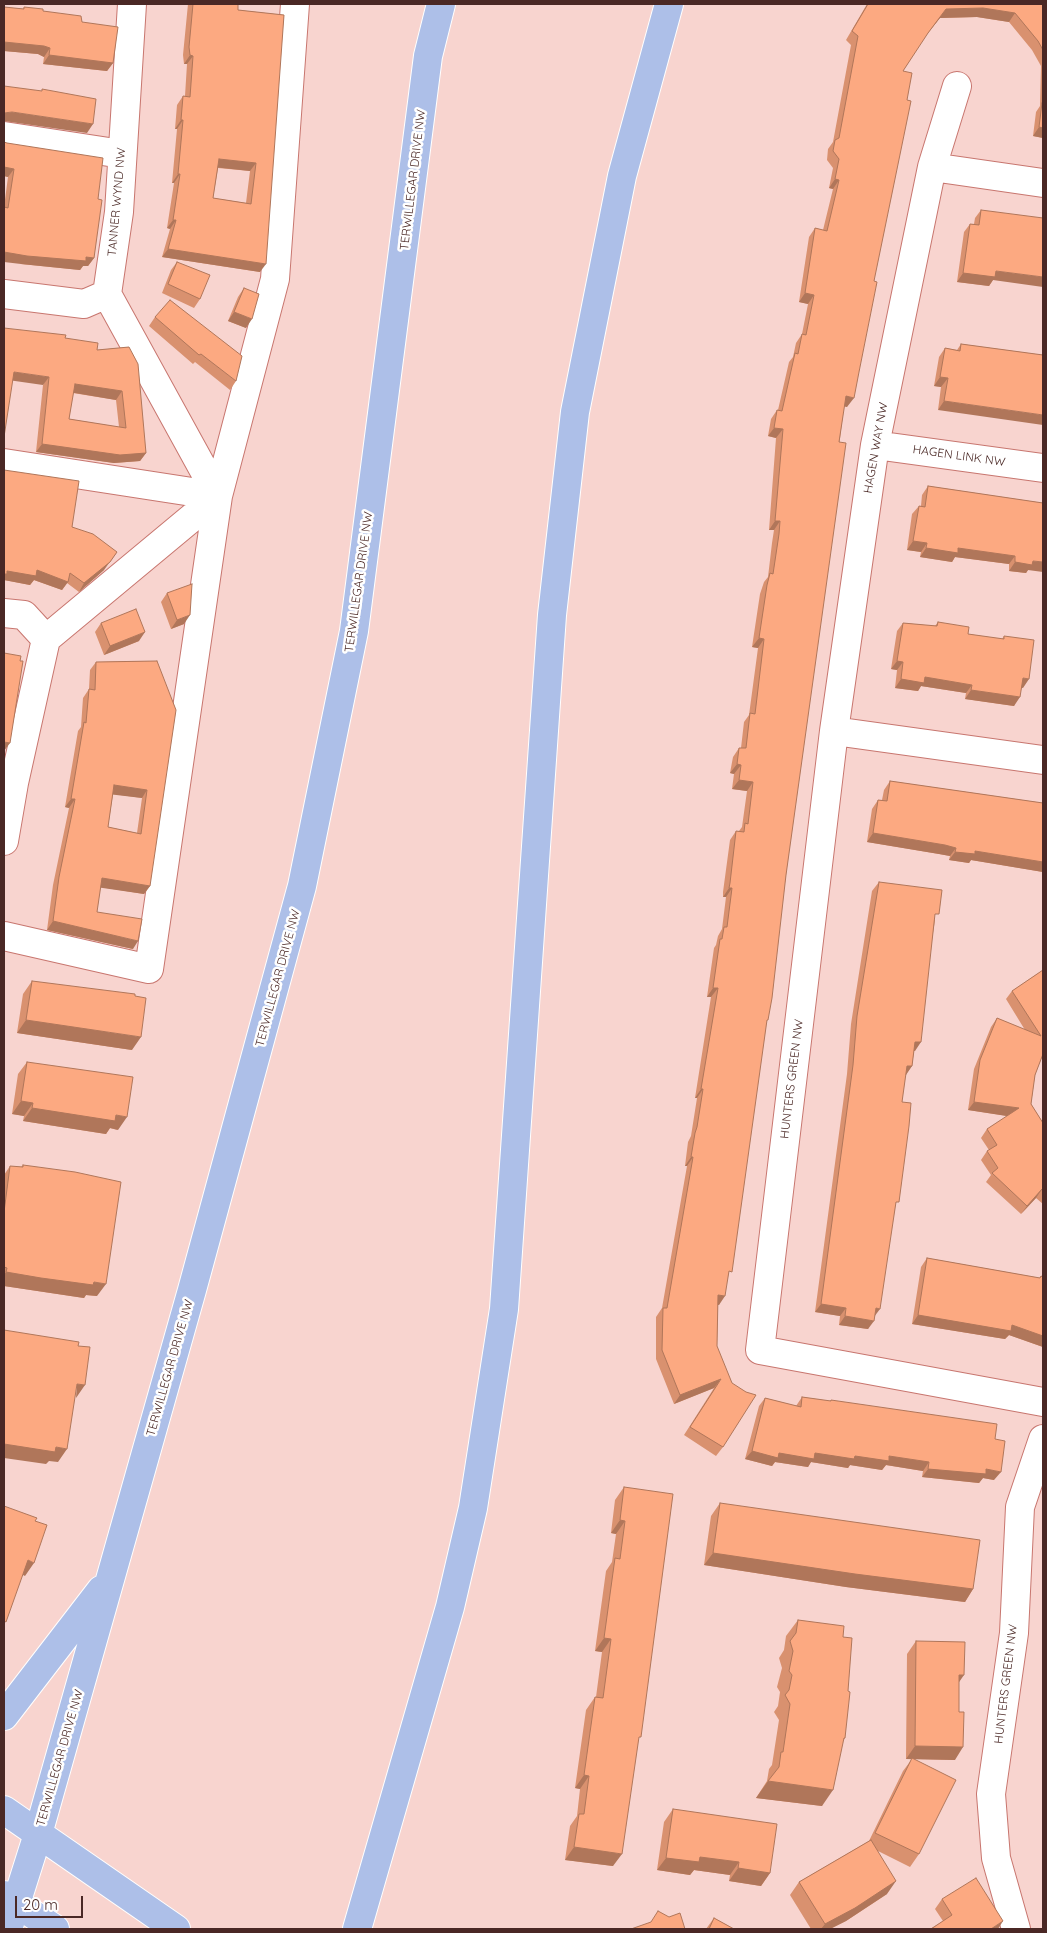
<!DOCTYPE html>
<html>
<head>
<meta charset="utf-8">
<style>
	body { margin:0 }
	#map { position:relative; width:1047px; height:1933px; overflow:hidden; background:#f8d4cf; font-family:Quicksand,sans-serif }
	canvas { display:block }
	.frame { position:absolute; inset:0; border:5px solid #4a2825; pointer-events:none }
	.scale { position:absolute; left:15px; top:1896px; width:68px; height:22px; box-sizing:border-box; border:2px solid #4a2825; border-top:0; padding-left:6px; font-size:15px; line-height:18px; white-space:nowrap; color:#4a2825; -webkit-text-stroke:4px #fff; paint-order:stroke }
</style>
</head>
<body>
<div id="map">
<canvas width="1047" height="1933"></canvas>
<div class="frame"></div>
<div class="scale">20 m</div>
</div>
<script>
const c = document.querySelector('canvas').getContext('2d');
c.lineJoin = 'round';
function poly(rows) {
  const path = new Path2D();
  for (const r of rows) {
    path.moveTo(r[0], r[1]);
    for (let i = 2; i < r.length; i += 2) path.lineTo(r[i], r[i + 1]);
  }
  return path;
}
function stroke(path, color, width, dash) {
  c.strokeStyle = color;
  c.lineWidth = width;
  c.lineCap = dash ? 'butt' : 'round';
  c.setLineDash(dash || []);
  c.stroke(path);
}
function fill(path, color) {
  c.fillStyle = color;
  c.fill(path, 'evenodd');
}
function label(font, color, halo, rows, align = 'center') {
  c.font = font + ' Quicksand,sans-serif';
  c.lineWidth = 5;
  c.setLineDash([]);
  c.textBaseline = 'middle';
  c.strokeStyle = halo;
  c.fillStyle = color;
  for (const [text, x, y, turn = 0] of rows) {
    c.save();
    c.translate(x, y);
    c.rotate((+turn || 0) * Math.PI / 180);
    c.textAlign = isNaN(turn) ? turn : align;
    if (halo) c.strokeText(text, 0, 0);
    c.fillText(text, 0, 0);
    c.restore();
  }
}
const minor = poly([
	[4,136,122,154],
	[932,167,957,86],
	[4,294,84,304,107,294,119,212,132,4],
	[875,445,1043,468],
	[4,463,218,496,275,279,295,4],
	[4,613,24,615,46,639,14,783,4,841],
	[46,639,218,496],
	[834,731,875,445,932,167,1043,183],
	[1043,760,834,731,760,1350,1043,1402],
	[4,936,149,969,218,496,107,294],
	[1016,1929,996,1858,991,1794,1014,1633,1020,1507,1043,1439]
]);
const major = poly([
	[4,1716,101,1590],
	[4,1810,176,1929],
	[4,1895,55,1929],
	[8,1929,38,1834,192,1290,302,886,354,631,428,56,441,4],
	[357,1929,450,1607,473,1508,504,1309,552,615,575,412,622,176,669,4]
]);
stroke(minor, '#c8766f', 30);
stroke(major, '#fff', 30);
stroke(minor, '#fff', 28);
stroke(major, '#adbfe8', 28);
fill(poly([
	[188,4,238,4,238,10,284,15,260,272,162,257,170,229,167,228,174,183,172,183,177,129,175,129,177,105,183,96,185,96,187,64,184,64,183,55],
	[218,168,250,171,246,203,213,198],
	[867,4,1043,4,1043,138,1033,136,1036,112,1040,106,1041,66,1032,50,1009,22,977,17,940,18,924,38,903,71,847,407,844,406,786,875,766,1024,728,1277,719,1305,718,1305,717,1346,723,1447,716,1456,684,1435,714,1388,674,1404,656,1359,656,1317,662,1308,687,1166,685,1166,688,1142,691,1136,697,1098,695,1098,711,997,707,997,714,948,716,945,718,936,722,929,726,897,723,897,723,892,730,840,736,831,739,831,742,827,747,791,732,789,734,774,730,773,733,757,739,748,741,748,744,722,749,715,758,648,752,647,760,594,764,582,768,577,772,543,774,530,769,530,776,438,768,436,771,419,777,410,778,410,789,362,793,357,796,343,802,334,808,304,799,302,809,237,815,228,823,230,833,189,829,188,833,168,827,160,828,149,833,142,851,45,846,40],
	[4,7,23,9,24,7,43,11,82,22,113,63,107,71,43,64,44,57,38,54,4,51],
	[4,142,98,199,94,258,88,266,83,266,80,270,21,264,4,207,8,177,4,176],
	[981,210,993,280,989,286,957,282,964,232,970,224,974,224,975,218],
	[177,262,200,299,194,308,162,293,171,270],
	[244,288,246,328,228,321,238,297],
	[155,317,236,381,230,390,195,362,193,364,149,326],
	[65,338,97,350,129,347,146,453,140,461,114,463,36,452,43,385],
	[73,393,116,400,119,427,69,419],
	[961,344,1043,355,938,410,941,387,934,386,939,357,945,348,957,350],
	[4,470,72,527,104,570,79,592,67,583,62,590,34,580,30,585,4,580],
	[928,486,1043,503,1028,570,1026,573,1009,571,1009,564,955,557,952,562,920,557,921,552,907,550,912,514,919,506,921,506,922,495],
	[167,593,184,624,171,629,161,602],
	[938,622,968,634,1002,639,1004,636,1023,688,1022,687,1014,706,965,699,966,693,921,686,918,691,895,688,897,670,891,669,897,631,903,623,935,626],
	[101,623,139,641,104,655,95,632],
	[157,661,150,886,144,894,100,887,97,912,133,949,47,930,53,885,69,808,65,807,78,731,81,727,83,698,89,689,90,670,96,662],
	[113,794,142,798,137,833,108,827],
	[890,781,1043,803,1043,872,971,860,969,863,949,860,950,856,939,854,867,842,872,809,878,800,882,800,884,790],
	[879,882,935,920,915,1051,914,1051,912,1066,905,1075,902,1102,895,1208,875,1315,868,1329,839,1325,840,1316,815,1312,847,1074,851,1024,872,891],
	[1043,970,1043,1054,1035,1075,1031,1104,1043,1123,1043,1204,1036,1198,1021,1214,986,1182,991,1175,981,1160,987,1151,989,1150,981,1138,987,1129,1008,1116,968,1110,974,1069,991,1027,997,1018,1025,1030,1006,999,1012,991],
	[32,981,132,1050,17,1033,23,994],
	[27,1062,118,1130,110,1128,106,1134,23,1121,24,1116,12,1114,18,1074],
	[23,1165,97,1296,86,1295,84,1298,4,1286,4,1175,10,1166,21,1167],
	[927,1258,1040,1278,1041,1276,1043,1277,1043,1347,1009,1335,1005,1339,912,1324,921,1267],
	[802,1397,830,1401,831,1400,995,1439,994,1480,983,1478,979,1483,922,1477,923,1471,886,1465,882,1470,850,1465,848,1468,811,1462,808,1467,775,1462,772,1466,745,1459,759,1406,765,1398,796,1406],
	[624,1487,638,1742,613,1866,565,1860,570,1826,577,1816,580,1789,575,1788,586,1710,595,1697,596,1697,602,1652,595,1651,606,1571,612,1562,616,1534,611,1533,615,1500],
	[720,1503,973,1589,965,1602,846,1587,704,1565,711,1516],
	[798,1620,843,1637,848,1691,845,1738,843,1741,822,1806,756,1798,767,1781,769,1769,772,1765,779,1720,774,1712,778,1706,780,1692,777,1687,782,1668,779,1658,784,1650,786,1636],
	[916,1641,959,1683,955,1760,914,1759,919,1854,910,1867,878,1851,887,1894,846,1921,830,1929,811,1929,790,1895,799,1882,869,1841,903,1771,912,1759,906,1759,907,1654],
	[673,1809,770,1873,761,1886,729,1881,730,1875,694,1870,690,1875,657,1870,664,1822],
	[942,1899,998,1929,930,1929,943,1921,935,1909],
	[714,1918,734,1929,706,1929]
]), '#d9916f');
fill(poly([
	[983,8,1015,13,1009,22,977,17,940,18,921,41,946,9],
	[4,42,44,46,50,48,44,57,38,54,4,51],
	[49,55,113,63,107,71,43,64],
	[190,55,193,56,187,64,184,64],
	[12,112,93,124,87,133,4,121,4,113],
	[181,120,183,120,177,129,175,129],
	[1039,127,1043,128,1043,138,1033,136],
	[219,159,256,163,250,171,213,167],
	[4,167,14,169,8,177,4,176],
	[178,174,180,174,174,183,172,183],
	[835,179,839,180,833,189,829,188],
	[173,220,176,220,170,229,167,228],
	[168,249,266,264,260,272,162,257],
	[4,252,86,257,94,258,88,266,83,266,80,270,21,264,4,262],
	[996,271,1043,277,1043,287,993,280,989,286,957,282,963,273],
	[805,293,814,295,808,304,799,302],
	[234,312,252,319,246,328,228,321],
	[14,372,49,377,43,385,8,380],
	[940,377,948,378,941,387,934,386],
	[75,384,122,391,116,400,69,392],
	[846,396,854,398,847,407,839,405],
	[944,401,1043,415,1043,425,938,410],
	[774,428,783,429,776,438,768,436],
	[42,444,146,453,140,461,114,463,36,452],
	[775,521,780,521,774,530,769,530],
	[913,541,927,543,921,552,907,550],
	[926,548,958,548,1015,556,1009,564,955,557,952,562,920,557],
	[117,552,104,570,79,592,84,583],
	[1033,561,1043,562,1043,572,1028,570,1026,573,1009,571,1015,562],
	[37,570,68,582,62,590,34,580,30,585,4,580,4,574,7,571],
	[190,615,184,624,171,629,177,620],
	[145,632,139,641,104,655,110,646],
	[759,638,764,639,758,648,752,647],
	[897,661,903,662,897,670,891,669],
	[925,677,972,685,966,693,921,686,918,691,895,688,901,679],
	[1023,678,1029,679,1023,688,1017,687],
	[971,690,1020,697,1014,706,965,699],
	[4,742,10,743,4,751],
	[737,764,741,765,734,774,730,773],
	[739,780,753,782,747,791,732,789],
	[114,785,147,790,142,798,108,794],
	[71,799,75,799,69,808,65,807],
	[873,833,945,845,956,848,950,856,939,854,867,842],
	[975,851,1043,862,1043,872,971,860,969,863,949,860,955,852],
	[102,878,150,886,144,894,96,887],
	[729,888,732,888,726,897,723,897],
	[53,921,138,941,133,949,47,930],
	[713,988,718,988,711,997,707,997],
	[26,1020,141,1037,132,1050,17,1033],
	[915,1042,921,1042,915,1051,909,1050],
	[907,1066,912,1066,906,1075,901,1075],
	[701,1089,703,1089,697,1098,695,1098],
	[21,1101,33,1103,24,1116,12,1114],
	[974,1102,1019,1108,1013,1117,968,1110],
	[32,1108,116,1115,127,1117,118,1130,110,1128,106,1134,23,1121],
	[691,1157,693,1157,687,1166,685,1166],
	[1042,1189,1036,1198,1021,1214,1027,1206],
	[6,1272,94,1282,106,1284,97,1296,86,1295,84,1298,4,1286,4,1275],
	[718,1295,725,1296,719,1305,712,1304],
	[821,1304,846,1308,840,1316,815,1312],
	[876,1308,880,1309,874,1317],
	[918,1315,1012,1325,1043,1336,1043,1347,1009,1335,1005,1339,912,1324],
	[845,1316,874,1321,868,1329,839,1325],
	[721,1379,714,1388,674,1404,680,1395],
	[77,1384,85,1385,76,1398],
	[4,1444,56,1447,67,1449,58,1462,49,1461,46,1464,4,1458],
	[752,1451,779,1453,815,1453,855,1456,889,1456,929,1462,923,1471,886,1465,882,1470,850,1465,848,1468,811,1462,808,1467,775,1462,772,1466,745,1459],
	[928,1469,986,1469,1001,1472,994,1480,983,1478,979,1483,922,1477],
	[620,1520,625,1521,616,1534,611,1533],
	[713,1553,973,1589,965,1602,846,1587,704,1565],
	[28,1560,34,1563,25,1576,19,1573],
	[604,1638,611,1639,602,1652,595,1651],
	[959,1675,964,1675,955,1688],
	[915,1746,963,1747,955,1760,906,1759],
	[584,1775,589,1776,580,1789,575,1788],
	[768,1781,833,1790,822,1806,756,1798],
	[574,1847,622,1854,613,1866,565,1860],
	[700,1857,739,1862,730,1875,694,1870,690,1875,657,1870,666,1858],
	[738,1868,770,1873,761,1886,729,1881],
	[896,1881,887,1894,846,1921,830,1929,821,1929,825,1924],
	[1003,1921,998,1929,991,1929]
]), '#b0765a');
const building = poly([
	[193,4,238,4,238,10,284,15,266,264,168,249,176,220,173,220,180,174,178,174,183,120,181,120,183,96,190,97,193,56,190,55,189,47,193,4],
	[219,159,256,163,251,204,213,198,219,159],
	[868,4,1018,4,1018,5,1019,4,1043,4,1043,50,1038,41,1015,13,983,8,946,9,928,33,903,71,912,73,907,100,911,101,874,281,877,282,859,372,854,398,846,396,839,442,846,443,786,875,772,998,768,1020,767,1020,732,1272,729,1271,725,1296,718,1295,717,1346,732,1383,746,1392,756,1395,723,1447,690,1427,721,1379,680,1395,662,1350,663,1308,667,1308,693,1157,691,1157,695,1133,697,1127,703,1089,701,1089,718,988,713,988,720,939,722,939,724,927,727,927,732,888,729,888,730,883,736,831,744,832,745,823,748,824,753,782,739,780,741,765,737,764,739,748,746,748,750,713,755,714,764,639,759,638,767,585,770,573,773,574,779,534,780,521,775,521,783,429,774,428,777,410,782,411,795,353,798,354,802,334,806,335,814,295,805,293,815,228,827,231,839,180,835,179,839,159,833,151,835,140,839,138,858,36,852,31,868,4],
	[4,7,24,9,24,7,43,9,43,11,81,16,82,22,118,27,113,63,49,55,50,48,44,46,4,42,4,7],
	[4,86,42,91,42,89,96,99,93,124,12,112,4,113,4,86],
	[1042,103,1043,103,1043,128,1039,127,1042,103],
	[4,142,7,143,103,158,98,199,102,200,94,258,86,257,86,261,27,256,4,252,4,207,8,208,14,169,4,167,4,142],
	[981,210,1043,218,1043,277,996,271,995,277,963,273,970,224,979,225,981,210],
	[177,262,210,275,200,299,168,284,177,262],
	[244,288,259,294,252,319,234,312,244,288],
	[170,300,242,356,236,381,201,354,199,355,155,317,170,300],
	[4,328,66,335,65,338,98,343,97,350,129,347,138,364,146,453,120,455,42,444,49,377,14,372,4,437,4,328],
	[75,384,122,391,126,428,69,419,75,384],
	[961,344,1043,355,1043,415,944,401,948,378,940,377,945,348,960,351,961,344],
	[4,470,79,481,72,527,93,534,117,552,110,562,84,583,70,573,68,582,37,570,36,576,7,571,7,574,4,574,4,470],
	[928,486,1043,503,1043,562,1033,561,1032,565,1015,562,1015,556,958,548,958,553,926,548,927,543,913,541,919,506,925,507,928,486],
	[192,584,190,615,177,620,167,593,192,584],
	[136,609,145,632,110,646,101,623,136,609],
	[938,622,969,627,968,634,1004,639,1004,636,1034,640,1029,679,1023,678,1020,697,971,690,972,685,925,677,924,683,901,679,903,662,897,661,903,623,937,626,938,622],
	[4,653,21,656,20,661,23,661,10,743,4,742,4,653],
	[157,661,176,710,150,886,102,878,97,912,142,919,138,941,53,921,59,877,75,799,71,799,84,722,86,723,89,689,95,690,96,662,157,661],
	[114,785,147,790,141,834,108,827,114,785],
	[890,781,1043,803,1043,862,975,851,975,854,955,852,956,848,945,845,873,833,878,800,887,801,890,781],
	[879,882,942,890,939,914,935,914,921,1042,915,1042,912,1066,907,1066,902,1102,911,1103,909,1126,899,1202,896,1202,880,1309,876,1308,874,1321,845,1316,846,1308,821,1304,853,1065,857,1016,879,882],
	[1043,970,1043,1054,1035,1075,1031,1104,1043,1123,1043,1190,1042,1189,1027,1206,992,1173,998,1168,987,1151,997,1145,987,1129,1019,1108,974,1102,980,1060,997,1018,1041,1036,1012,991,1043,970],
	[32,981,135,994,135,996,146,998,141,1037,26,1020,32,981],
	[27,1062,133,1077,127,1117,116,1115,115,1121,32,1108,33,1103,21,1101,27,1062],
	[23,1165,75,1172,121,1182,106,1284,94,1282,93,1285,41,1278,6,1272,7,1268,4,1267,4,1212,10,1166,23,1167,23,1165],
	[927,1258,1040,1278,1041,1276,1043,1277,1043,1336,1012,1325,1011,1331,918,1315,927,1258],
	[4,1330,79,1342,78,1346,90,1347,85,1385,77,1384,67,1449,56,1447,55,1452,4,1444,4,1330],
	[802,1397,831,1401,831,1400,997,1424,995,1439,1005,1441,1001,1472,986,1469,986,1474,928,1469,929,1462,889,1456,889,1461,855,1456,854,1459,815,1453,814,1459,779,1453,778,1458,752,1451,765,1398,801,1407,802,1397],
	[624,1487,673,1494,641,1737,639,1737,622,1854,574,1847,579,1814,584,1814,589,1776,584,1775,595,1697,603,1698,611,1639,604,1638,615,1558,620,1559,625,1521,620,1520,624,1487],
	[720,1503,980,1540,973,1589,855,1574,713,1553,720,1503],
	[4,1506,37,1518,35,1521,47,1525,34,1563,28,1560,6,1622,4,1621,4,1506],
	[798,1620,844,1626,843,1637,852,1638,848,1691,850,1692,845,1738,844,1738,833,1790,768,1781,779,1767,781,1752,783,1752,790,1704,785,1695,789,1690,792,1675,789,1671,793,1651,790,1641,796,1633,798,1620],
	[916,1641,965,1642,964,1675,959,1675,959,1712,964,1712,963,1747,915,1746,916,1641],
	[912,1758,956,1780,919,1854,875,1833,912,1758],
	[673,1809,777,1824,770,1873,738,1868,739,1862,700,1857,699,1862,666,1858,673,1809],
	[871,1840,896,1881,855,1908,825,1924,799,1882,871,1840],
	[976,1878,1003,1921,991,1929,931,1929,952,1915,942,1899,976,1878],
	[658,1911,669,1917,680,1913,685,1929,631,1929,651,1922,658,1911],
	[714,1918,734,1929,709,1929,714,1918]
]);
fill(building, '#fca981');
stroke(building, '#b0765a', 1);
label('12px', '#4a2825', '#fff', [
	["TERWILLEGAR DRIVE NW",413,180,-83],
	["TANNER WYND NW",117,202,-85],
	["HAGEN WAY NW",876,448,-80],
	["HAGEN LINK NW",959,456,8],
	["TERWILLEGAR DRIVE NW",359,582,-82],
	["TERWILLEGAR DRIVE NW",278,978,-75],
	["HUNTERS GREEN NW",792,1079,-83],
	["TERWILLEGAR DRIVE NW",170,1368,-74],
	["HUNTERS GREEN NW",1006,1684,-83],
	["TERWILLEGAR DRIVE NW",60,1758,-74]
]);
</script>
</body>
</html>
